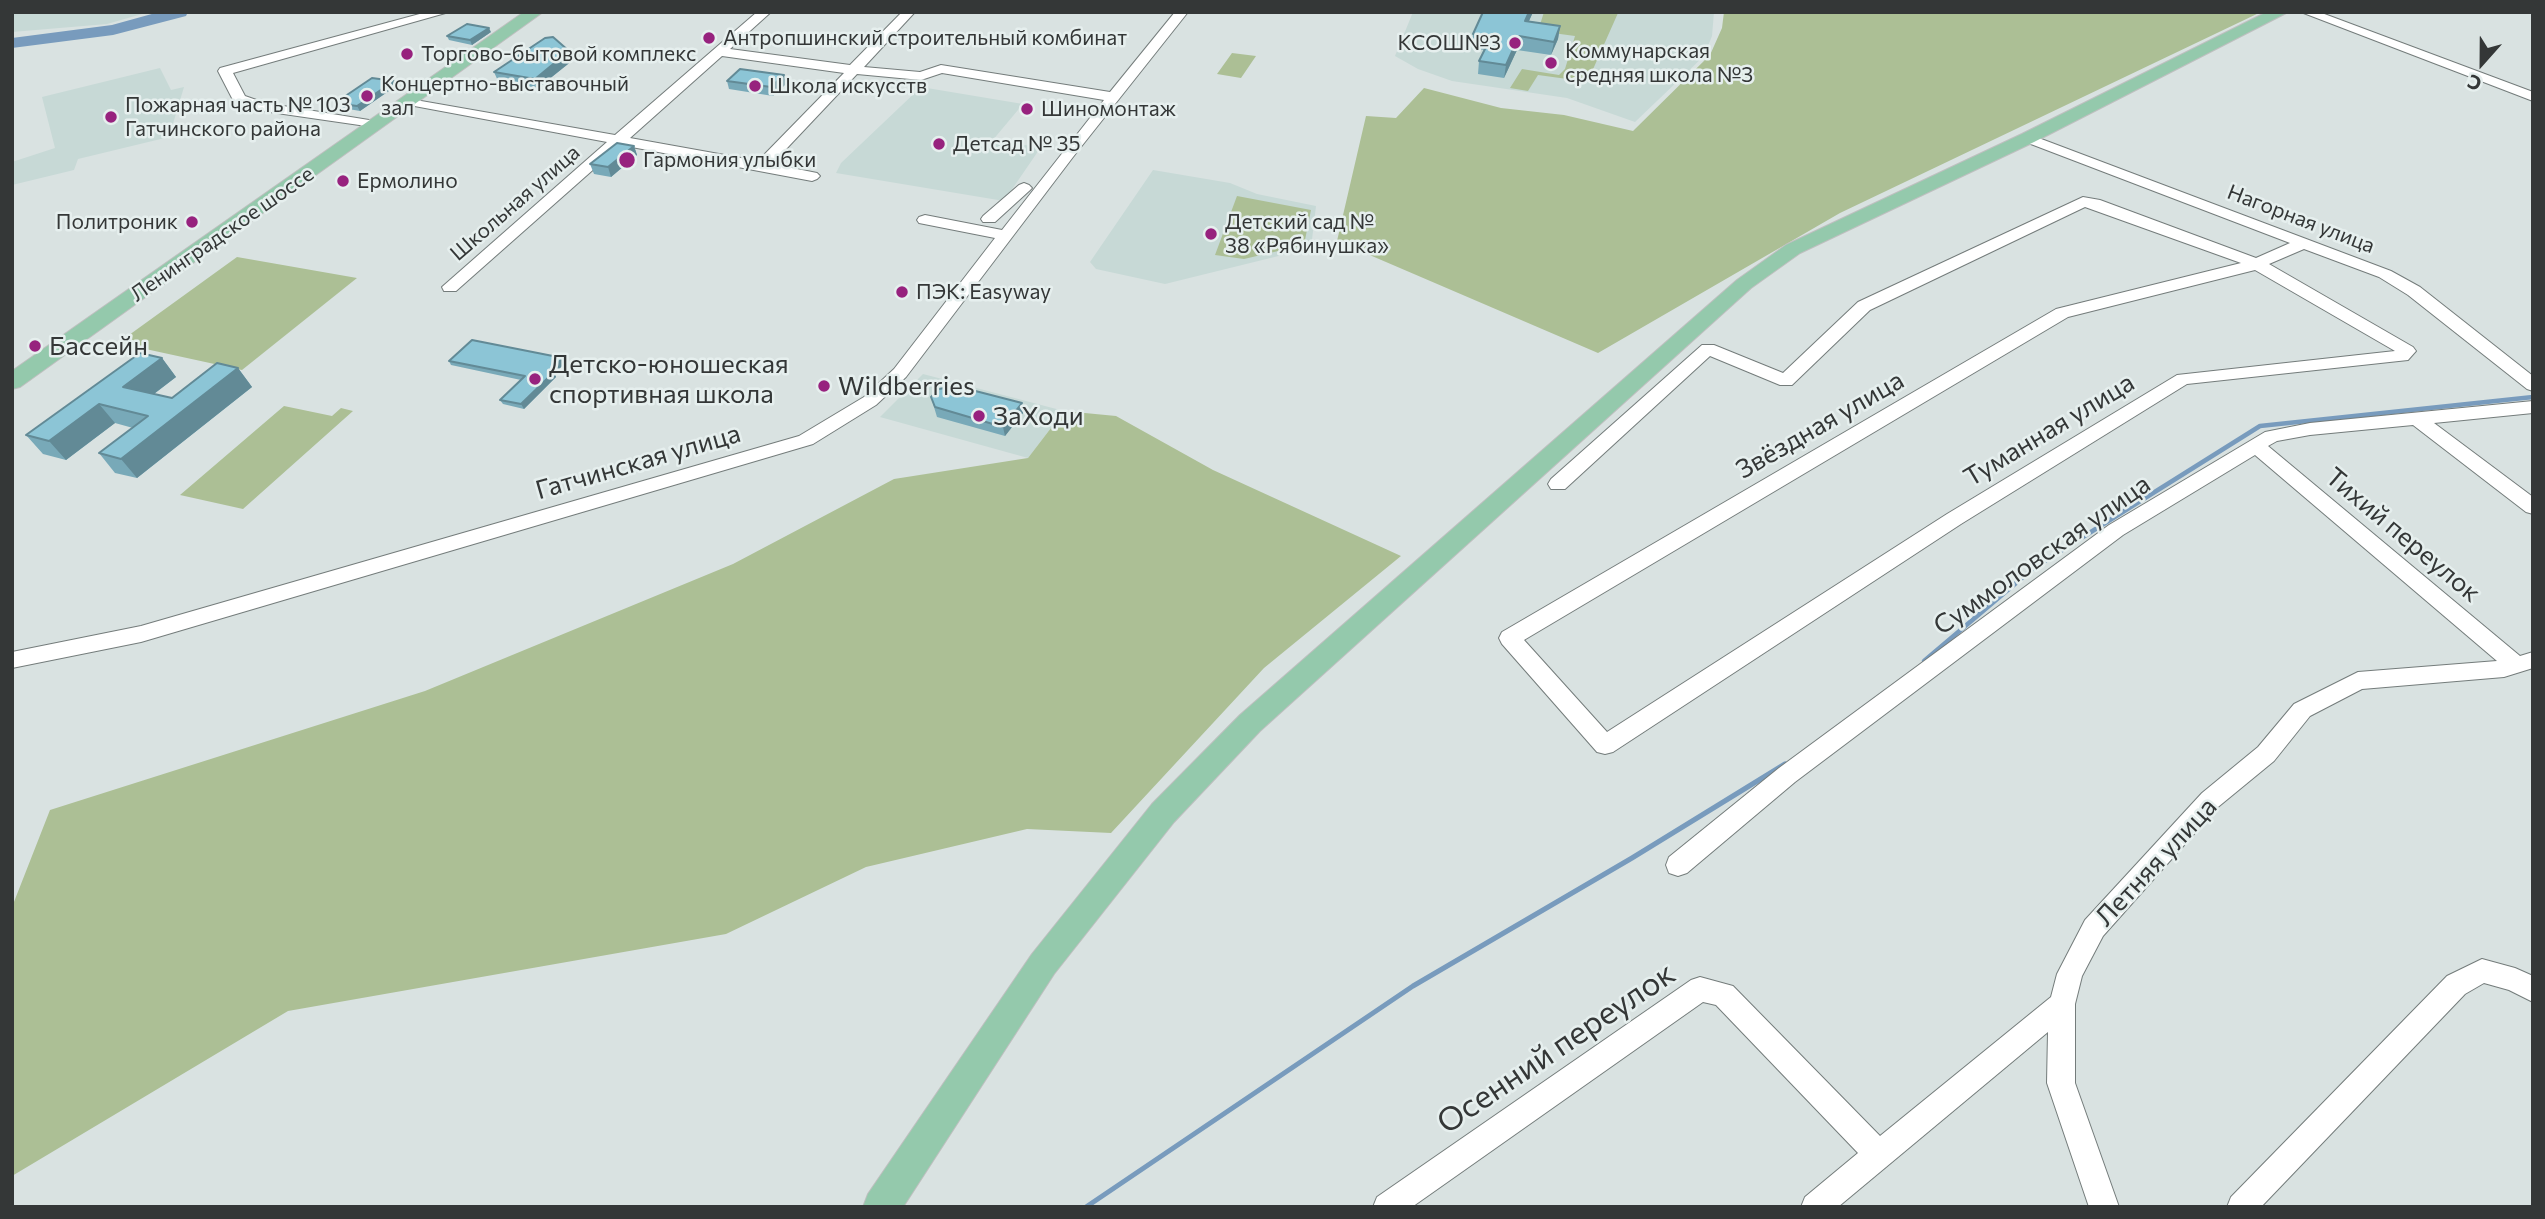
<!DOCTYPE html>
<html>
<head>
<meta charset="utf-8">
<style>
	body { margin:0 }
	#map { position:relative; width:2545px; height:1219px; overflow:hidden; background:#d9e2e1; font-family:Commissioner,sans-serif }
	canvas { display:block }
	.frame { position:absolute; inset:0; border:14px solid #343737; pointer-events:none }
	.north { position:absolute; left:2447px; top:28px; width:70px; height:70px; -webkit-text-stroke:5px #e6efee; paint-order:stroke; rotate:201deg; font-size:19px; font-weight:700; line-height:28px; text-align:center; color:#343737 }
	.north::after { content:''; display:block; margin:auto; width:24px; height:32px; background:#343737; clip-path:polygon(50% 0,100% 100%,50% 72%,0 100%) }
</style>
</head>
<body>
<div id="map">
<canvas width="2545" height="1219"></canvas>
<div class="frame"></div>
<div class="north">С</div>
</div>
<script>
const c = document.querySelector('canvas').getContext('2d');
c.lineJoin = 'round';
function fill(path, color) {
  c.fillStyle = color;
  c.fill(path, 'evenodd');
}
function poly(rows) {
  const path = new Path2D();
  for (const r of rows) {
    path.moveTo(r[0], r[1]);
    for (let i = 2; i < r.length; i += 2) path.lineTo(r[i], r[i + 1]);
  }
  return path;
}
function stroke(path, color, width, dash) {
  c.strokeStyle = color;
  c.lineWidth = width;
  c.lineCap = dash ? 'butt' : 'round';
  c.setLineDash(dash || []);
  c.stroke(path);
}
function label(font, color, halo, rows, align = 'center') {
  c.font = font + ' Commissioner,sans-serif';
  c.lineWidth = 5;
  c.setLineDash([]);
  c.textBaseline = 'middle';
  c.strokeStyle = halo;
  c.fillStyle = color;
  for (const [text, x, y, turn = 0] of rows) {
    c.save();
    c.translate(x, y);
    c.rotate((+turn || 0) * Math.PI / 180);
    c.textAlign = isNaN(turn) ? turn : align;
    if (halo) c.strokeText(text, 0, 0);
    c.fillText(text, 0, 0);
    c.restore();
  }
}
fill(poly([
	[12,12,149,12,107,24,12,32],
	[1413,12,1714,12,1712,36,1704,56,1635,122,1567,98,1452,81,1418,69,1395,56],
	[160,68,171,90,184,87,169,137,78,159,74,170,12,185,12,162,55,148,42,97],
	[921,87,1023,104,992,141,1041,147,1004,201,836,173,841,163],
	[1153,170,1230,183,1257,194,1316,206,1311,248,1165,284,1096,269,1090,262],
	[923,374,1064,411,1028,458,880,417]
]), '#c7d9d6');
fill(poly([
	[1544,12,1618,13,1590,76,1582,81,1538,75,1528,91,1510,88,1522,69,1559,75,1565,69,1575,36,1538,31],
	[1724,12,2261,12,1840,213,1598,353,1337,241,1366,116,1396,118,1424,88,1501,108,1564,115,1633,131,1710,55,1722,28],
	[1232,53,1256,56,1241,78,1217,74],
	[1237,196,1311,210,1304,245,1244,259,1215,255],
	[237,257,357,278,242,370,118,343],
	[284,406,332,416,341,408,353,411,243,509,180,495],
	[1064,411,1116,416,1213,470,1401,556,1264,668,1111,833,1027,829,866,867,726,934,288,1011,12,1176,12,907,50,810,425,691,733,564,894,479,1028,458]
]), '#acbf95');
stroke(poly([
	[1924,661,2035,567,2260,426,2533,397]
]), '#789bbd', 4.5);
stroke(poly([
	[1086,1207,1413,986,1632,858,1785,764]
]), '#789bbd', 5);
fill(poly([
	[159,12,188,12,186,16,113,35,12,48,12,38,112,25,159,12]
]), '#789bbd');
const minor = poly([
	[427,12,449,12,233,73,245,96,265,103,375,121,382,125,380,128,263,111,234,102,218,71,220,68,427,12],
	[757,12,771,12,730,49,850,65,902,12,915,12,864,67,920,72,941,65,1110,92,1175,12,1188,12,1073,157,906,377,876,405,813,444,141,642,12,668,12,652,141,626,799,436,864,397,894,369,995,238,919,223,917,220,919,217,925,215,1002,230,1104,100,942,73,921,80,857,74,772,164,817,173,820,176,817,179,812,181,621,145,456,291,444,291,442,287,607,142,409,105,404,104,404,98,615,135,757,12],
	[722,56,844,73,758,161,630,138,722,56],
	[2301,12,2319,12,2533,92,2533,101,2301,12],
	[2028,134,2391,271,2420,287,2533,376,2533,391,2527,389,2408,295,2379,277,2304,249,2269,264,2413,347,2416,351,2408,360,2187,384,1961,524,1613,752,1605,754,1597,752,1502,644,1499,638,1502,632,2056,309,2241,263,2085,207,1870,310,1792,385,1780,385,1710,356,1565,489,1551,489,1548,484,1551,479,1702,345,1714,345,1783,373,1858,302,2083,197,2100,200,2256,258,2290,243,2023,141,2021,138,2028,134],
	[2255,270,2395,351,2177,375,1947,514,1607,732,1524,640,2068,317,2255,270],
	[1024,183,1029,185,1032,188,1029,191,995,222,983,222,981,219,983,216,1019,185,1024,183],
	[2533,401,2533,413,2434,423,2533,497,2533,514,2526,512,2413,425,2310,435,2277,441,2268,446,2520,656,2533,652,2533,668,2504,677,2362,689,2310,716,2274,761,2218,807,2103,936,2082,976,2075,1004,2075,1083,2119,1207,2089,1207,2047,1083,2048,1032,1838,1207,1801,1207,1805,1197,1858,1153,1716,1005,1703,1002,1412,1207,1373,1207,1377,1197,1691,980,1700,977,1733,986,1880,1136,2051,997,2057,974,2085,920,2202,793,2258,747,2294,704,2358,672,2497,661,2255,455,2123,535,1795,782,1687,873,1678,876,1669,873,1666,865,1669,857,1779,768,2109,525,2265,432,2310,423,2533,401],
	[2482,959,2515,968,2533,976,2533,1002,2509,990,2484,983,2465,994,2261,1207,2227,1207,2231,1197,2447,976,2482,959]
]);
const major = poly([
	[524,12,543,12,20,387,12,389,12,371,524,12],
	[2267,12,2288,12,2034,142,1800,253,1751,288,1260,731,1174,822,1054,974,903,1207,863,1207,868,1194,1032,954,1152,804,1240,715,1737,280,1786,245,2022,134,2267,12]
]);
stroke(minor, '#747c7b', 2);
stroke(major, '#bebfbf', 2);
fill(minor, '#fff');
fill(major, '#94c9ac');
fill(poly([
	[1501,12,1533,12,1529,21,1560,26,1558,39,1551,55,1517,50,1504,78,1478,74,1479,61,1485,50,1472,48,1473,34],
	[491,32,472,45,449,40,447,36],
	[573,60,538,88,498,81,494,72],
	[727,81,786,84,773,96,729,89],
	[396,86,360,111,337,107,335,103],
	[634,146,637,155,611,177,594,174,590,164],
	[162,358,176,377,154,394,172,398,238,368,252,387,137,478,115,473,99,453,133,428,115,423,66,460,43,454,26,435],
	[563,358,565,363,555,373,556,377,524,409,503,404,500,400,521,380,451,365,449,361],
	[931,397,1022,403,1023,413,1005,436,937,417]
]), '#78a9b8');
fill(poly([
	[1529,12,1533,12,1523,34,1525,21],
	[1560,26,1558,39,1551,55,1554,42],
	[489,28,491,32,472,45,470,40],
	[1519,36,1517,50,1504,78,1506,65],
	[569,51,573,60,538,88,535,79],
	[784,75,786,84,773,96,771,87],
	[394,81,396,86,360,111,357,106],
	[634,146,637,155,611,177,608,167],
	[162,358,176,377,138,406,123,387],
	[563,358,565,363,555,373,556,377,524,409,521,404,549,371],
	[238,368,252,387,137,478,121,459],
	[1022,403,1023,413,1005,436,1003,427],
	[99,404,115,423,66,460,49,441]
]), '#628a96');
const building = poly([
	[1483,12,1500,13,1501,12,1529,12,1525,21,1560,26,1554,42,1519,36,1506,65,1479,61,1491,37,1473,34,1483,12],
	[467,24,489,28,470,40,447,36,467,24],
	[553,37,569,51,535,79,494,72,545,38,553,37],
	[740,69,784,75,771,87,727,81,740,69],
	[372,78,394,81,357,106,335,103,372,78],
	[617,143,634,146,608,167,590,164,617,143],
	[472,340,563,358,549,371,554,372,521,404,500,400,525,376,449,361,472,340],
	[140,353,162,358,123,387,172,398,217,363,238,368,121,459,99,453,148,416,99,404,49,441,26,435,140,353],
	[956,386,1022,403,1003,427,935,407,931,397,939,389,956,386]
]);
fill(building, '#8cc5d6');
stroke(building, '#628a96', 2);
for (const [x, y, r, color] of [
	[709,38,7,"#97227e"],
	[1515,43,7,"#97227e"],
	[407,54,7,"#97227e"],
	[1551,63,7,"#97227e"],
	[755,86,7,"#97227e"],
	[367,96,7,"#97227e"],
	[1027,109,7,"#97227e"],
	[111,117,7,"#97227e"],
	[939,144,7,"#97227e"],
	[627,160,9,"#97227e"],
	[343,181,7,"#97227e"],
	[192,222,7,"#97227e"],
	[1211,234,7,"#97227e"],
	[902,292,7,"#97227e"],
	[35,346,7,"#97227e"],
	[535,379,7,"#97227e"],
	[824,386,7,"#97227e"],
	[979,416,7,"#97227e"]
]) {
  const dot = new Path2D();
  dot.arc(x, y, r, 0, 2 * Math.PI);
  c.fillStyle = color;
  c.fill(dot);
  stroke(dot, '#e6efee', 2.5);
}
label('21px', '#343737', '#e6efee', [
	["Антропшинский строительный комбинат",723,38],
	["КСОШ№3",1501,43,"right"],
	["Коммунарская",1565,51],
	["средняя школа №3",1565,75],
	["Торгово-бытовой комплекс",421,54],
	["Концертно-выставочный",381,84],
	["зал",381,108],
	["Школа искусств",769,86],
	["Пожарная часть № 103",125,105],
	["Гатчинского района",125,129],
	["Шиномонтаж",1041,109],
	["Детсад № 35",953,144],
	["Гармония улыбки",643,160],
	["Ермолино",357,181],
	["Политроник",178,222,"right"],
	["Детский сад №",1225,222],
	["38 «Рябинушка»",1225,246],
	["ПЭК: Easyway",916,292]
], 'left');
label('21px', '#343737', '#e6efee', [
	["Школьная улица",515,203,-41],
	["Нагорная улица",2301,219,21],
	["Ленинградское шоссе",222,234,-35]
]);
label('26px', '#343737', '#e6efee', [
	["Бассейн",49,346],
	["Детско-юношеская",549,364],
	["спортивная школа",549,394],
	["Wildberries",838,386],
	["ЗаХоди",993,416]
], 'left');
label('26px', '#343737', '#e6efee', [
	["Звёздная улица",1820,425,-30],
	["Туманная улица",2049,430,-31],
	["Гатчинская улица",638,462,-16],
	["Тихий переулок",2403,535,40],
	["Суммоловская улица",2042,555,-35],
	["Летняя улица",2156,862,-47]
]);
label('32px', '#343737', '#e6efee', [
	["Осенний переулок",1556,1048,-34]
]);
</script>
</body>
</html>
